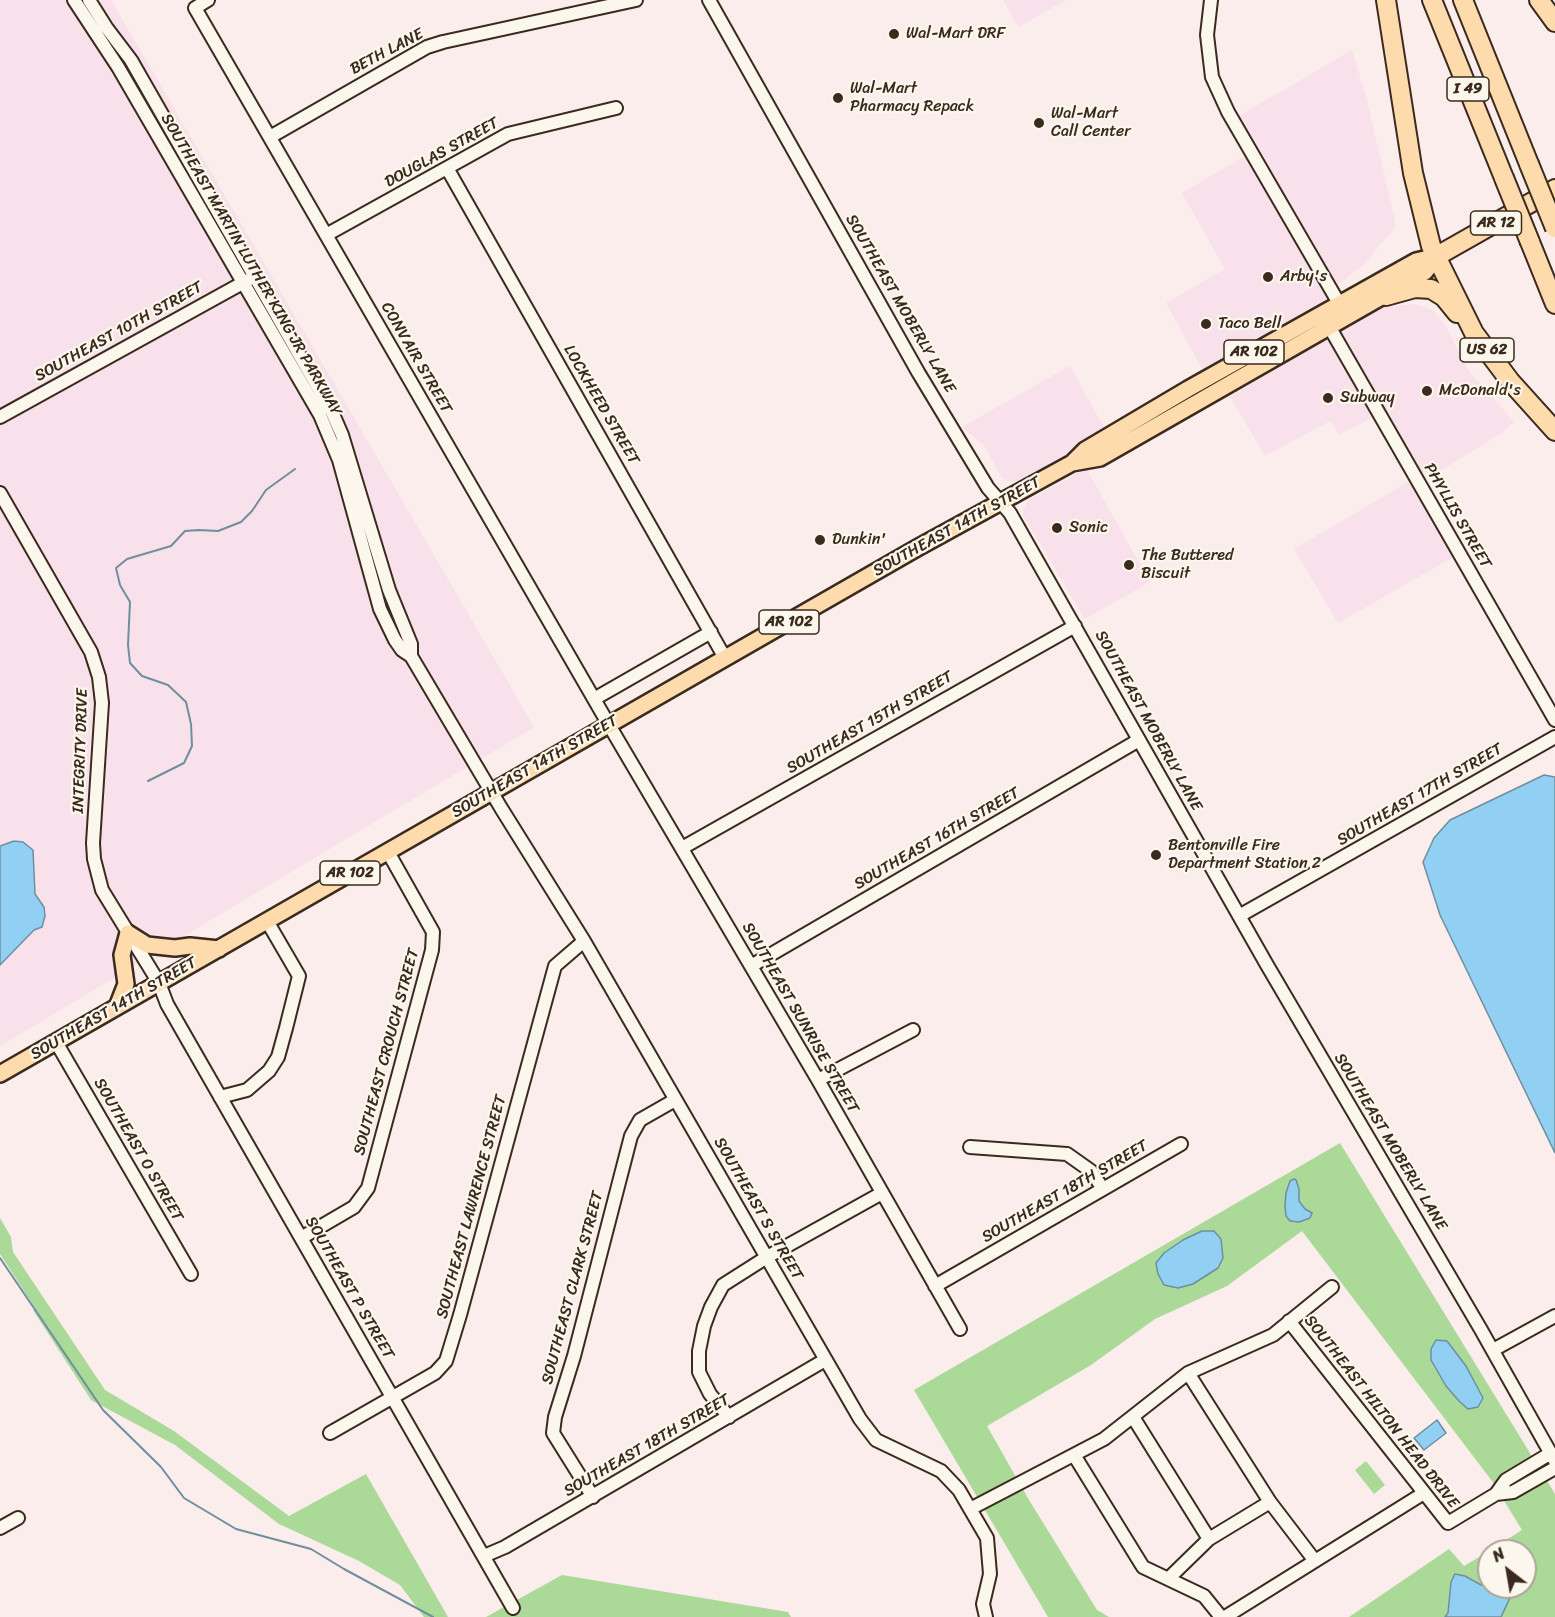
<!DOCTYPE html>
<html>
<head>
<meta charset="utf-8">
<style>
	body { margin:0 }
	#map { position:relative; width:1555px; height:1617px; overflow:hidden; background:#faedeb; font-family:Sriracha,sans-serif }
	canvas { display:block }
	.north { position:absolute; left:1477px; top:1539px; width:60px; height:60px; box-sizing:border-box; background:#fbf7ec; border:2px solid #aea59a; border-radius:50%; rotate:329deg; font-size:16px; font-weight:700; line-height:24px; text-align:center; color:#3b2a1e }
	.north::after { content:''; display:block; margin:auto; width:21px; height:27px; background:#3b2a1e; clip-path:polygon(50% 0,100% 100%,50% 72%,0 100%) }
</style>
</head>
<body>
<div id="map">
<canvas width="1555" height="1617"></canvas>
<div class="north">N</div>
</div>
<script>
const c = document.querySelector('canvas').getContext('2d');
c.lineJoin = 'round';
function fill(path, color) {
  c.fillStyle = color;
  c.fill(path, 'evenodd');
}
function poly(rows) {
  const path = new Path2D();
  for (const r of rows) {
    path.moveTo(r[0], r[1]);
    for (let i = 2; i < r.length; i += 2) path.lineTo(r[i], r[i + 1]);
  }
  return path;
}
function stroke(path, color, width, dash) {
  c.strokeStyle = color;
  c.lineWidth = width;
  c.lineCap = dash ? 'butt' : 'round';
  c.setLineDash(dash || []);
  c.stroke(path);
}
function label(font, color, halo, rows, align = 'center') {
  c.font = font + ' Sriracha,sans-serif';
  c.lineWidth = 4.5;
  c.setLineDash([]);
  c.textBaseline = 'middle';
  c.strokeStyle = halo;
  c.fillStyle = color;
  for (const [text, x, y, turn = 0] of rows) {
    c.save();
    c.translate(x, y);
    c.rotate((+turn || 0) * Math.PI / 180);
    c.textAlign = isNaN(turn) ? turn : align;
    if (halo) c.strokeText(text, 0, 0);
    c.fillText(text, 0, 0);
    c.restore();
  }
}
fill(poly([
	[0,0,111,0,534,727,0,1046],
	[1003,0,1066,0,1018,27],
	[1352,50,1367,100,1396,226,1363,265,1338,285,1325,301,1323,309,1206,376,1166,303,1225,269,1182,193,1245,156,1227,123],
	[1416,304,1434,311,1446,326,1466,367,1514,422,1501,433,1437,473,1421,472,1386,410,1339,435,1330,421,1265,456,1230,397,1375,308],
	[1070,366,1106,431,1019,481,1010,481,1002,478,984,445,962,427],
	[1086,468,1150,582,1085,619,1023,515,1023,510,1028,501],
	[1410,481,1455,556,1338,623,1294,549]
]), '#f8e1ea');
fill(poly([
	[1340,1143,1555,1494,1555,1617,1349,1617,1449,1549,1464,1566,1489,1551,1489,1587,1525,1587,1525,1551,1489,1551,1522,1530,1492,1481,1302,1231,1227,1286,1155,1319,1091,1365,987,1426,1029,1500,1097,1610,1109,1617,1048,1617,914,1390],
	[0,1218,11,1237,13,1252,105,1390,174,1431,289,1516,366,1474,448,1617,424,1617,400,1585,359,1561,279,1524,175,1445,91,1400,33,1310,35,1308,0,1254],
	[1366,1461,1385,1485,1374,1494,1355,1470],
	[562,1575,788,1612,791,1617,486,1617]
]), '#abd998');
const water = poly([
	[1544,775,1555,777,1555,1153,1440,915,1423,862,1434,838,1450,820,1544,775],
	[14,841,23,842,33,850,35,894,44,907,45,916,42,927,34,930,0,965,0,846,14,841],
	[1294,1179,1296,1180,1299,1189,1299,1201,1305,1209,1312,1213,1310,1218,1299,1222,1290,1221,1286,1216,1285,1206,1286,1193,1290,1181,1294,1179],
	[1202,1231,1214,1231,1221,1239,1223,1258,1218,1268,1193,1284,1178,1288,1164,1285,1158,1274,1156,1263,1164,1253,1183,1240,1202,1231],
	[1436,1340,1447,1341,1466,1366,1483,1398,1478,1407,1468,1409,1459,1401,1446,1386,1431,1360,1431,1349,1436,1340],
	[1437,1420,1446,1433,1424,1450,1414,1438,1437,1420],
	[1455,1574,1465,1576,1481,1585,1515,1587,1501,1617,1445,1617,1448,1613,1451,1582,1455,1574]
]);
fill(water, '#92d0f3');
stroke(water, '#6f8e9e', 1.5);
stroke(poly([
	[148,781,184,763,192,746,191,724,186,702,168,685,142,676,130,663,128,645,130,602,120,585,116,568,127,559,171,546,185,531,199,530,218,531,241,522,252,511,266,490,295,469],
	[0,1258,103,1410,161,1467,184,1498,236,1529,311,1549,344,1569,433,1617]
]), '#6f8e9e', 2);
const minor = poly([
	[74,0,118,67,320,415,339,460,380,609,395,640,402,650,411,656,501,808,584,941,860,1419,876,1440,941,1471,959,1490,987,1538,990,1574,983,1604,986,1617],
	[89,0,106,27,131,60,332,412,342,435,389,590,411,644,411,656],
	[709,0,918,372,988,488,1010,513,1267,965,1480,1328,1555,1461],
	[1211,0,1207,35,1212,77,1228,112,1344,312],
	[195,8,609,725,818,1080,960,1329],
	[195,8,208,0],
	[270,137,427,47,443,42,636,0],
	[447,168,725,658],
	[326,235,508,134,616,108],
	[1330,328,1555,720],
	[0,417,248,280],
	[0,493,91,652,99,677,102,703,93,843,94,859,102,890,148,965,159,983,167,1004,513,1608],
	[594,699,711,632],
	[682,848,1075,626],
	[1239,916,1555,737],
	[751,966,1139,740],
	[56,1042,191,1274],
	[818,1080,913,1030],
	[220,1097,247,1090,269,1071,278,1057,286,1028,299,976,267,921],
	[970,1147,1067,1154,1091,1171,1103,1189],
	[301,1238,354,1207,368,1188,432,950,433,932,388,852],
	[935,1286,1181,1144],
	[1289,1321,1448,1523,1496,1494,1513,1492,1555,1468],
	[1493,1350,1555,1316],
	[1188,1373,1270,1502,1315,1561],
	[729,1417,710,1394,699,1372,699,1351,704,1326,711,1307,723,1285,767,1257,882,1193],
	[1133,1417,1209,1539],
	[330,1433,435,1373,446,1361,460,1315,555,966,584,941],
	[1074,1455,1143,1567,1204,1596,1221,1617],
	[1496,1494,1506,1480,1551,1453],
	[593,1497,553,1433,555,1417,574,1356,631,1136,640,1120,675,1100],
	[970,1509,1104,1439,1188,1373,1273,1335,1332,1287],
	[0,1528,18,1518],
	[484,1556,505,1547,825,1360],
	[1169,1578,1209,1539,1270,1502],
	[1225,1617,1424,1493]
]);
const major = poly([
	[1072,463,1100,458,1425,272,1437,256],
	[117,1007,126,984,122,955,128,933,147,945,175,948,190,946,219,949],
	[0,1074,917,548,1072,463,1085,450,1188,389,1416,261,1437,256]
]);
const highway = poly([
	[1386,0,1413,173,1431,246,1474,333,1510,381,1555,431],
	[1432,0,1504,178],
	[1463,0,1529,164],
	[1539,0,1555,22],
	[1530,242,1555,304],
	[1437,256,1555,189],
	[1386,296,1415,288,1431,289,1444,297,1457,313]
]);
stroke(minor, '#3b2a1e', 16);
stroke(major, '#3b2a1e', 20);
stroke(highway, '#3b2a1e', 22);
stroke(minor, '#fbf7ec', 12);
stroke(major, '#fedbac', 15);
stroke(highway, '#fedbac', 18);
const highwayBridge = poly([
	[1529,164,1555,228],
	[1504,178,1530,242]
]);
stroke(highwayBridge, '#3b2a1e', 22, []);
stroke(highwayBridge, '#fedbac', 18);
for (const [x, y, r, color] of [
	[894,34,6,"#3b2a1e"],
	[838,98,6,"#3b2a1e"],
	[1039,123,6,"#3b2a1e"],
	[1268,277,6,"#3b2a1e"],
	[1206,324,6,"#3b2a1e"],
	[1427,391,6,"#3b2a1e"],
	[1328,398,6,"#3b2a1e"],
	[1057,528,6,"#3b2a1e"],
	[820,540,6,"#3b2a1e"],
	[1129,565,6,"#3b2a1e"],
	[1156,855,6,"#3b2a1e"]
]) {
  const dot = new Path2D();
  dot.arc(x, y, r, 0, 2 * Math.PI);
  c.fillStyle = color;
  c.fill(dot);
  stroke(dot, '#fbf7ec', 2);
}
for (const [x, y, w] of [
	[1468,89,42],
	[1496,223,51],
	[1487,350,54],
	[1254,352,60],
	[789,622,60],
	[350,873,60]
]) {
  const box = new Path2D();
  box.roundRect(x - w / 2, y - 12, w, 24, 4.5);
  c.fillStyle = '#fbf7ec';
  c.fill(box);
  stroke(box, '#3b2a1e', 1.5);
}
label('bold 15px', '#3b2a1e', null, [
	["I 49",1468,89],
	["AR 12",1496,223],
	["US 62",1487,350],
	["AR 102",1254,352],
	["AR 102",789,622],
	["AR 102",350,873]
]);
label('16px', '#3b2a1e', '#fbf7ec', [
	["Wal-Mart DRF",906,34],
	["Wal-Mart",850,89],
	["Pharmacy Repack",850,107],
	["Wal-Mart",1051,114],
	["Call Center",1051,132],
	["Arby's",1280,277],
	["Taco Bell",1218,324],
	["McDonald's",1439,391],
	["Subway",1340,398],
	["Sonic",1069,528],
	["Dunkin'",832,540],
	["The Buttered",1141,556],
	["Biscuit",1141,574],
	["Bentonville Fire",1168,846],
	["Department Station 2",1168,864]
], 'left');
label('16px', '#3b2a1e', '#fbf7ec', [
	["BETH LANE",387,52,-28],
	["DOUGLAS STREET",442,153,-29],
	["SOUTHEAST MARTIN LUTHER KING JR PARKWAY",251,265,60],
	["SOUTHEAST MOBERLY LANE",900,304,60],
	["SOUTHEAST 10TH STREET",119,332,-29],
	["CONVAIR STREET",416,358,60],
	["LOCKHEED STREET",601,405,60],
	["PHYLLIS STREET",1457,516,60],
	["SOUTHEAST 14TH STREET",957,527,-29],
	["SOUTHEAST MOBERLY LANE",1148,721,61],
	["SOUTHEAST 15TH STREET",870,723,-30],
	["INTEGRITY DRIVE",81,751,-88],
	["SOUTHEAST 14TH STREET",535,767,-30],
	["SOUTHEAST 17TH STREET",1420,795,-30],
	["SOUTHEAST 16TH STREET",937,839,-30],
	["SOUTHEAST 14TH STREET",114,1009,-30],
	["SOUTHEAST SUNRISE STREET",800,1018,60],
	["SOUTHEAST CROUCH STREET",387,1052,-75],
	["SOUTHEAST MOBERLY LANE",1390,1142,59],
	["SOUTHEAST O STREET",138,1150,60],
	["SOUTHEAST 18TH STREET",1065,1192,-30],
	["SOUTHEAST LAWRENCE STREET",472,1207,-75],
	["SOUTHEAST S STREET",758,1209,60],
	["SOUTHEAST P STREET",349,1288,60],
	["SOUTHEAST CLARK STREET",573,1288,-75],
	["SOUTHEAST HILTON HEAD DRIVE",1381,1412,52],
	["SOUTHEAST 18TH STREET",647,1446,-30]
]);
</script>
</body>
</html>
